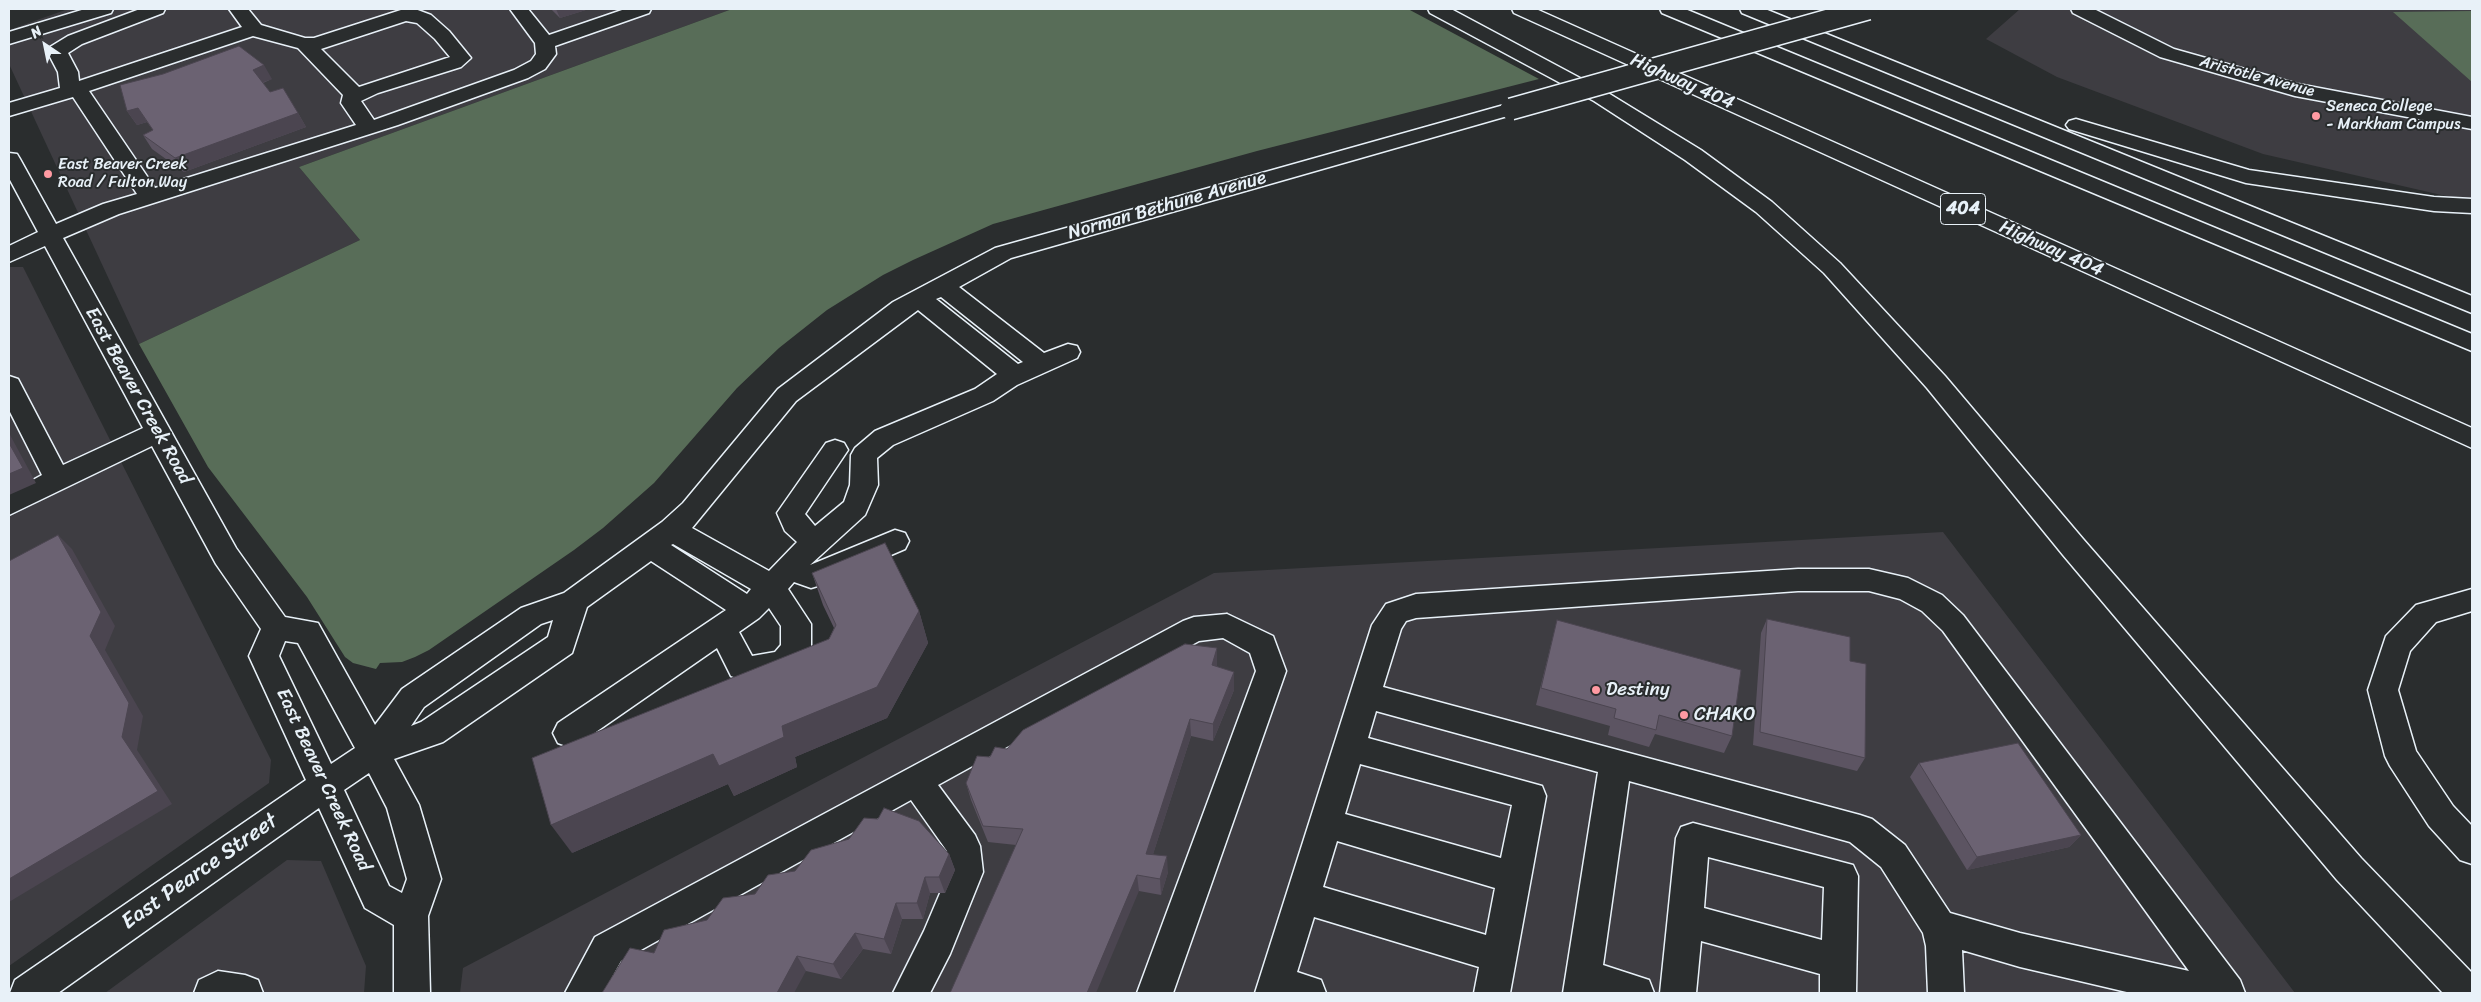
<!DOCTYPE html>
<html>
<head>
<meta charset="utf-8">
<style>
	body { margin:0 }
	#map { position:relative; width:2481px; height:1002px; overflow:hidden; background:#2a2d2e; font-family:Sriracha,sans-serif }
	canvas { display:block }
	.frame { position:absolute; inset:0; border:10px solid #e8f1f8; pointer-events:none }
	.north { position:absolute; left:20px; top:20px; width:50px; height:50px; -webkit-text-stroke:4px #2a2d2e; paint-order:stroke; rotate:326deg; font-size:14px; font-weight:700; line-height:20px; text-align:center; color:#e8f1f8 }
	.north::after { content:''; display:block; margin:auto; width:18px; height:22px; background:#e8f1f8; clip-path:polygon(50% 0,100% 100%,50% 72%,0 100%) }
</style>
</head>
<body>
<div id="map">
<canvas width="2481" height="1002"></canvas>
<div class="frame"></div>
<div class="north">N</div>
</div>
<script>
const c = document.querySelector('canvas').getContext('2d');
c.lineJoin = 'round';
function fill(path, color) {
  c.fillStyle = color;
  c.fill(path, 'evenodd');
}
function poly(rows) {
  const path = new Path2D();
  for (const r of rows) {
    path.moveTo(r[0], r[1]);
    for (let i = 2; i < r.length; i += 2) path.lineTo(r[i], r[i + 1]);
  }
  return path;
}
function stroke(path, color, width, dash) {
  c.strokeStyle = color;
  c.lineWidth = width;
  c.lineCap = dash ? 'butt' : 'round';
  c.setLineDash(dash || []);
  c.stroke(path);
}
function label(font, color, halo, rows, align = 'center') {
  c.font = font + ' Sriracha,sans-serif';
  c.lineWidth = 4;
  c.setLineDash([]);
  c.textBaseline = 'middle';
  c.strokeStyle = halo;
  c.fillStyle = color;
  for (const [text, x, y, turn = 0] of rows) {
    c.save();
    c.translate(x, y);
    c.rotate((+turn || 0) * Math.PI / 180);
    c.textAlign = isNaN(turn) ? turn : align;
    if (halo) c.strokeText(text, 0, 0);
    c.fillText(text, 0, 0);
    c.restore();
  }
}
fill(poly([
	[68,9,732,9,299,167,360,240,139,344,9,64,9,30],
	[2020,9,2472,9,2472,202,2263,154,2057,77,1986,39],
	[9,267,23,267,271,760,269,783,9,966],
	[1943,532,2295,993,460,993,463,968,1214,573],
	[287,860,321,861,366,966,364,993,105,993]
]), '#3e3d42');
fill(poly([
	[732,9,1408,9,1539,79,1257,151,993,224,913,260,883,275,827,310,779,348,737,388,654,483,603,528,574,550,429,650,415,657,402,662,380,663,376,669,353,663,345,657,307,597,208,467,139,344,360,240,299,167],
	[2472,11,2472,82,2393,12]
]), '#586d58');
const minor = poly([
	[85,9,113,9,111,13,9,44,9,32,85,9],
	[140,9,165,9,163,13,82,44,68,53,78,72,79,81,242,27,229,9,248,9,261,25,305,38,314,38,404,9,415,9,431,15,449,31,471,58,461,67,378,93,361,101,374,120,514,70,531,61,536,54,535,43,510,9,528,9,549,35,625,9,651,9,649,13,555,46,556,54,545,69,528,78,398,125,119,214,63,238,236,548,285,617,318,623,375,725,402,689,521,608,564,593,662,522,683,503,778,389,893,302,995,248,1504,105,1511,103,1518,105,1521,109,1518,113,1011,258,959,287,1044,353,1068,344,1077,346,1080,352,1077,358,1017,385,993,401,893,445,877,458,878,485,865,515,810,565,895,530,905,533,909,541,905,549,821,585,811,588,794,582,788,589,811,624,811,649,795,671,752,682,742,680,731,676,717,648,580,743,569,747,558,743,553,733,558,723,726,610,651,561,587,607,572,653,443,742,394,759,419,805,441,879,428,916,430,993,394,993,394,925,365,908,319,808,58,993,10,993,15,980,306,780,249,656,261,629,216,564,152,446,9,515,9,493,42,475,9,410,9,376,18,379,63,465,143,428,45,246,9,262,9,246,38,232,9,178,9,153,17,154,20,159,56,224,103,204,137,194,73,97,9,116,9,103,60,88,58,72,47,51,50,47,68,36,140,9],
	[406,21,417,23,435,39,450,57,359,87,321,49,406,21],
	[253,36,298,48,343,95,341,103,356,125,155,188,89,91,253,36],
	[941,297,1023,362,1018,364,936,299,941,297],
	[918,310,997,374,975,389,875,431,855,448,851,455,850,485,844,502,815,526,805,514,848,450,844,443,835,440,826,443,777,513,785,531,797,542,769,571,692,528,796,401,918,310],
	[673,544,751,589,747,594,671,545,673,544],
	[769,608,781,626,781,645,775,652,752,656,739,632,759,618,769,608],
	[553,620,548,637,421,722,411,726,424,707,541,624,553,620],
	[285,641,298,643,355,748,331,764,279,656,285,641],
	[369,773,387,808,407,879,402,893,389,886,344,790,369,773],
	[2071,9,2094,9,2174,49,2298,84,2472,117,2472,129,2295,96,2160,57,2073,13,2071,9],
	[1798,569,1869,569,1908,578,1942,595,1963,615,2240,980,2245,993,2131,993,2020,967,1962,950,1964,993,1928,993,1926,946,1923,933,1881,867,1850,842,1629,781,1603,965,1649,980,1654,993,1563,993,1598,772,1376,711,1368,738,1542,786,1546,796,1510,993,1474,993,1479,967,1314,917,1297,972,1321,980,1326,993,1255,993,1372,625,1386,604,1416,594,1798,569],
	[1798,591,1869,591,1900,599,1922,611,1943,631,2189,971,2020,933,1950,913,1905,845,1872,819,1860,815,1383,687,1401,629,1406,621,1416,618,1798,591],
	[1360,764,1512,805,1501,858,1345,814,1360,764],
	[1337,841,1495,888,1486,935,1323,887,1337,841],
	[1227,614,1273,636,1286,671,1173,993,1137,993,1256,671,1250,653,1223,638,1199,641,938,785,975,835,980,846,983,872,950,954,930,993,893,993,924,931,949,872,947,851,911,800,621,961,603,993,565,993,595,937,1183,621,1194,617,1227,614],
	[1693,823,1853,865,1858,876,1856,993,1820,993,1820,974,1701,941,1696,993,1660,993,1676,838,1681,827,1693,823],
	[1708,857,1824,887,1822,940,1704,908,1708,857],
	[218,971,245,975,258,980,263,993,194,993,199,980,218,971]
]);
const highway = poly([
	[1428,9,1451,9,1608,93,1701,150,1772,202,1840,263,1945,376,2083,539,2361,858,2472,973,2472,993,2443,993,2337,880,2063,555,1927,388,1824,273,1756,212,1685,160,1594,101,1430,13,1428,9],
	[1512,9,1536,9,2472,428,2472,448,1514,13,1512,9],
	[1660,9,1685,9,2472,334,2472,351,1662,13,1660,9],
	[1740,9,1765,9,2472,296,2472,313,1742,13,1740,9],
	[2076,119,2249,170,2434,197,2472,199,2472,213,2434,211,2246,183,2069,129,2066,125,2069,121,2076,119],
	[2472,589,2472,611,2436,622,2410,651,2398,690,2416,751,2453,806,2472,826,2472,864,2460,860,2429,826,2390,766,2385,756,2368,690,2386,636,2416,605,2472,589]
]);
stroke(minor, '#e8f1f8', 3);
stroke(highway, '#e8f1f8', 3);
fill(minor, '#2a2d2e');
fill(highway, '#2a2d2e');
const minorBridge = poly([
	[1511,109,1868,9]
]);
stroke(minorBridge, '#e8f1f8', 24, []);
stroke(minorBridge, '#2a2d2e', 21);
fill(poly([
	[551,9,589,9,560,18],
	[272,79,263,83,270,92,298,113,306,127,184,172,152,149,143,135,153,130,147,122,137,125,127,111],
	[812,573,919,611,928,643,887,718,795,757,797,767,734,796,728,784,572,853,829,639,834,628,823,605],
	[1767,619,1850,661,1865,758,1857,771,1753,745,1761,633],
	[1557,620,1732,736,1724,753,1655,734,1649,747,1608,735,1610,726,1536,705],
	[1217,648,1217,667,1234,672,1234,690,1213,741,1191,736,1153,854,1168,872,1161,895,1139,891,1016,845,988,842,971,800,966,783,990,757],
	[1919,763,2081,835,2069,847,1967,870,1910,777],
	[949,854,955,870,945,893,930,893,923,919,902,919,891,954,863,949,841,979,806,971,654,953,707,920,755,894]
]), '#5c5462');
fill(poly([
	[556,9,589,9,560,18],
	[264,65,272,79,261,83,253,70],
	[138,108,147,122,137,125,127,111],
	[298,113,306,127,184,172,175,158],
	[9,433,36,483,9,495],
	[58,535,72,549,115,626,105,650,143,716,137,750,172,804,9,902,9,879,122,737],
	[919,611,928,643,887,718,795,757,797,767,734,796,728,784,572,853,551,825,713,754,782,726],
	[1217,648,1217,666,1212,683,1212,665],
	[1234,672,1234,690,1213,741,1213,724],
	[1190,719,1191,736,1148,870,1146,854],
	[2081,835,2069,847,1967,870,1977,857],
	[949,854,955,870,945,893,939,877],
	[1167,856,1168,872,1161,895,1160,879],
	[1137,875,1139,891,1096,993,1087,993],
	[925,877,930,893,923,919,917,903],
	[896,903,902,919,891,954,884,939],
	[855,933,863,949,841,979,833,964],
	[797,956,806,971,794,993,777,993]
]), '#4b4550');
const building = poly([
	[239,46,264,65,253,70,270,92,283,88,298,113,175,158,143,135,153,130,138,108,127,111,120,85,163,74,239,46],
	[9,443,23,468,9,474,9,443],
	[58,535,101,612,90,636,129,703,122,737,158,791,9,879,9,561,58,535],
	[885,543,919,611,877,687,782,726,784,737,719,766,713,754,551,825,532,758,829,639,836,625,812,573,885,543],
	[1767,619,1850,637,1850,661,1866,664,1865,758,1760,732,1767,619],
	[1557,620,1741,670,1732,736,1659,715,1656,730,1614,718,1616,709,1541,688,1557,620],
	[1185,644,1217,648,1212,665,1234,672,1213,724,1190,719,1146,854,1167,856,1160,879,1137,875,1087,993,950,993,1023,829,983,826,966,783,977,756,990,757,995,747,1007,749,1023,730,1185,644],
	[2018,743,2081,835,1977,857,1919,763,2018,743],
	[884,808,919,821,949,854,939,877,925,877,917,903,896,903,884,939,855,933,833,964,797,956,777,993,602,993,630,948,654,953,664,930,707,920,723,898,755,894,768,875,795,871,811,850,849,839,864,818,878,819,884,808]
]);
fill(building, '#6b6272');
stroke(building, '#4b4550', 1);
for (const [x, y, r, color] of [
	[2316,116,5,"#ff9aa2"],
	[48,174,5,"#ff9aa2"],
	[1596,690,5,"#ff9aa2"],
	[1684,715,5,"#ff9aa2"]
]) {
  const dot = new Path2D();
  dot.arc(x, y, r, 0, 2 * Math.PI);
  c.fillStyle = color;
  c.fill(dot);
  stroke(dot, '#2a2d2e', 2);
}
label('16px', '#e8f1f8', '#2a2d2e', [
	["Aristotle Avenue",2257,77,15]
]);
label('16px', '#e8f1f8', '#2a2d2e', [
	["Seneca College",2326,107],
	["- Markham Campus",2326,125],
	["East Beaver Creek",58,165],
	["Road / Fulton Way",58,183]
], 'left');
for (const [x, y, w] of [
	[1963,209,45]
]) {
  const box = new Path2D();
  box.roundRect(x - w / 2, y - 15.5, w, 31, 4);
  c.fillStyle = '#2a2d2e';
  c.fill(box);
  stroke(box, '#e8f1f8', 1);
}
label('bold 18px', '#e8f1f8', null, [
	["404",1963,209]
]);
label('19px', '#e8f1f8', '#2a2d2e', [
	["Highway 404",1682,82,24],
	["Norman Bethune Avenue",1167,206,-16],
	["Highway 404",2051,249,24],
	["East Beaver Creek Road",138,396,61],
	["East Beaver Creek Road",323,780,65]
]);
label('19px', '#e8f1f8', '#2a2d2e', [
	["Destiny",1606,690],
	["CHAKO",1694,715]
], 'left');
label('22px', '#e8f1f8', '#2a2d2e', [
	["East Pearce Street",200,872,-35]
]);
</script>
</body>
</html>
